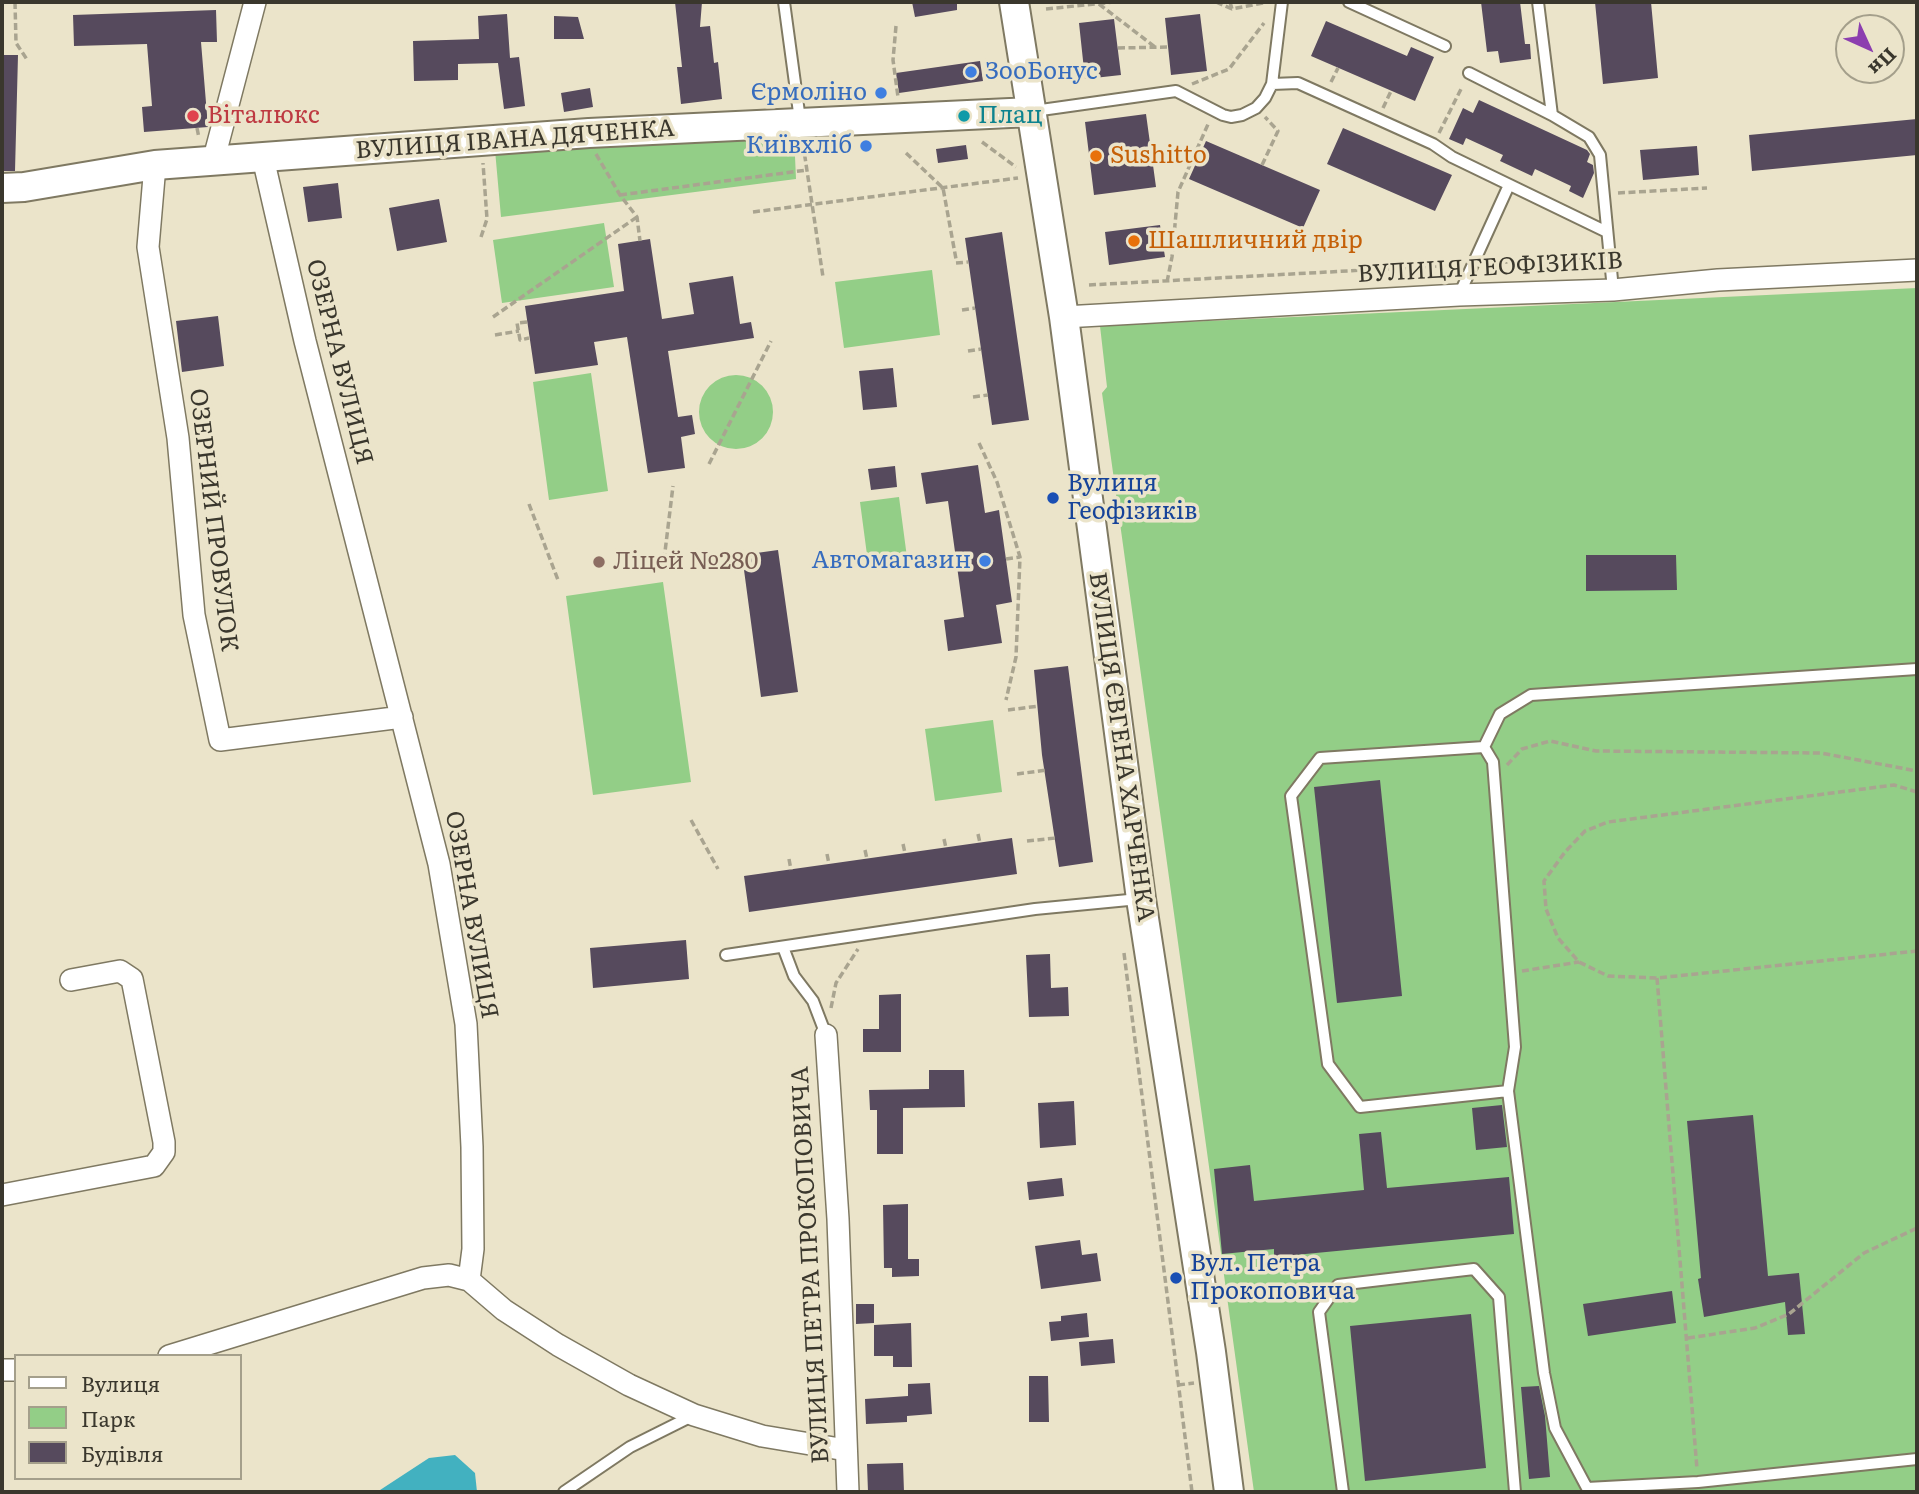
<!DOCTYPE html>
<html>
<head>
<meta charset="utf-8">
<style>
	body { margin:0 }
	#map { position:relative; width:1919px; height:1494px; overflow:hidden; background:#ebe4ca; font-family:Literata,serif }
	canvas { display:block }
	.frame { position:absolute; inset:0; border:4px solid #3a372d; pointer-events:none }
	.legend { position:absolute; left:14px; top:1354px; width:228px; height:126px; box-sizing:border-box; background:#ebe4ca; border:2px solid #a49f8b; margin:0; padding:9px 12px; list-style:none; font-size:21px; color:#3a372d }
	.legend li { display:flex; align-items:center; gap:14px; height:35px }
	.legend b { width:35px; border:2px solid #a49f8b }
	.north { position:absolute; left:1835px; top:14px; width:70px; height:70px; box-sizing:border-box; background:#ebe4ca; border:2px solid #a49f8b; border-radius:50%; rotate:135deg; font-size:19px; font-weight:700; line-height:28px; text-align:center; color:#3a372d }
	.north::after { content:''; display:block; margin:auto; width:24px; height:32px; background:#8c3eaf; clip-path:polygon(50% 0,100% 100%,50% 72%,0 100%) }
</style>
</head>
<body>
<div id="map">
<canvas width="1919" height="1494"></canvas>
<div class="frame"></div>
<ul class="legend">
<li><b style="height:9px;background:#fff"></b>Вулиця</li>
<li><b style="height:19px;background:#93ce87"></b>Парк</li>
<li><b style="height:19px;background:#564a5d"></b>Будівля</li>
</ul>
<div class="north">Пн</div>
</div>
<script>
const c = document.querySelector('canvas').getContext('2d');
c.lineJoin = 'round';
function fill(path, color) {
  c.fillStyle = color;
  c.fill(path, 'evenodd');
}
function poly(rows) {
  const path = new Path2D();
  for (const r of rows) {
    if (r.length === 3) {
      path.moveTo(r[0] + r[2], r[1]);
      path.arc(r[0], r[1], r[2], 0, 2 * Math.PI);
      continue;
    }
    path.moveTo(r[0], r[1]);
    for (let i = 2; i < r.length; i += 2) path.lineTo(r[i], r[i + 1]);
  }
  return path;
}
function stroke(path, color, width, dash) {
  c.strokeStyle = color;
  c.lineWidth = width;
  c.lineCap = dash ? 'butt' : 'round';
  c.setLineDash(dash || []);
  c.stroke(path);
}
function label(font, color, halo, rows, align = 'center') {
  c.font = font + ' Literata,serif';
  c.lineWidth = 7;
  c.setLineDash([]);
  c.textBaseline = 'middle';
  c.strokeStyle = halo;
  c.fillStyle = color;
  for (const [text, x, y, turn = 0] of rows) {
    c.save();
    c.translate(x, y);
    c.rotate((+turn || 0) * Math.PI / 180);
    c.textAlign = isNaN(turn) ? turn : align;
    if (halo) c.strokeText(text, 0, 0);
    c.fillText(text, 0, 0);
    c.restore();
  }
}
fill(poly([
	[794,134,796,179,501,217,495,150],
	[604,223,614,287,502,303,493,240],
	[932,270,940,335,844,348,835,282],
	[1917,288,1917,1492,1254,1492,1102,393,1107,387,1100,326],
	[591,373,608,491,549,500,533,382],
	[736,412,37],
	[899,497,908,565,869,570,860,502],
	[663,582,691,782,593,795,566,596],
	[993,720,1002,792,935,801,925,729]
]), '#93ce87');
fill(poly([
	[455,1455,475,1473,477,1492,377,1492,429,1458]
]), '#42b1c0');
fill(poly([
	[675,2,702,2,700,27,710,26,714,63,718,62,722,99,681,104,677,67,682,67],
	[912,2,957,2,957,10,915,17],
	[1481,2,1520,2,1525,44,1530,44,1531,59,1500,63,1498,51,1487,52],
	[1595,2,1651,2,1658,78,1603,84],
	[216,10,217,42,201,42,208,127,144,132,142,107,152,106,147,44,74,46,73,15],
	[507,14,510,58,519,57,525,106,504,109,498,63,458,64,458,80,414,81,413,41,479,39,478,16],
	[1200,14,1207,71,1171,75,1165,18],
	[554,16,578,17,584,39,554,39],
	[1114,19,1121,75,1085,79,1079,23],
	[1326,21,1407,56,1411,47,1434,57,1415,101,1311,56],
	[2,55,18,55,15,171,2,171],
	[980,61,983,81,899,93,896,73],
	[590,88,593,107,564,112,561,93],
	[1479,100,1587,150,1590,154,1587,162,1593,165,1594,173,1583,198,1569,191,1571,186,1535,169,1532,176,1500,161,1503,155,1466,138,1463,145,1449,139,1463,108,1473,113],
	[1146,114,1156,187,1094,195,1085,122],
	[1917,119,1917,155,1752,171,1749,135],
	[1343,128,1452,175,1435,211,1327,164],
	[1206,141,1320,190,1303,228,1189,179],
	[966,145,968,159,938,163,936,149],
	[1697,146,1699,175,1643,180,1640,150],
	[338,183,342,218,308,222,303,187],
	[439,199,447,242,397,251,389,208],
	[1160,225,1165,257,1109,265,1105,232],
	[1002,232,1029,420,992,425,965,238],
	[650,239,662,319,694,314,689,283,733,276,740,324,751,322,754,338,668,351,678,417,692,415,695,434,681,437,685,468,648,473,627,337,594,342,598,365,535,374,525,306,624,291,618,244],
	[218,316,224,366,182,372,176,321],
	[893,368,897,407,863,410,859,371],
	[978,465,985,513,999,510,1012,602,996,605,1002,643,948,651,944,620,964,617,948,501,926,504,921,473],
	[895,466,897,487,871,490,868,469],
	[778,550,798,692,761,697,742,555],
	[1586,555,1676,555,1677,590,1586,591],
	[1068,666,1093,862,1059,867,1042,755,1034,670],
	[1380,780,1402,996,1337,1003,1314,787],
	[1012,838,1017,874,749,912,744,876],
	[686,940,689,979,593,988,590,948],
	[1050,954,1051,988,1068,987,1069,1016,1029,1017,1026,955],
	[901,994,901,1052,863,1052,863,1029,879,1029,879,995],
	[929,1070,964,1070,965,1107,903,1108,903,1154,877,1154,877,1110,870,1110,869,1090,929,1089],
	[1074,1101,1076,1145,1040,1148,1038,1103],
	[1502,1105,1507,1147,1476,1150,1472,1108],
	[1753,1115,1768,1276,1799,1273,1805,1334,1788,1335,1785,1302,1704,1317,1698,1279,1701,1278,1687,1121],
	[1381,1132,1387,1188,1509,1177,1514,1234,1274,1257,1274,1249,1222,1254,1214,1169,1250,1165,1254,1201,1364,1190,1359,1134],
	[1062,1178,1064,1196,1029,1200,1027,1182],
	[908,1204,908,1259,919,1259,919,1276,892,1277,892,1268,884,1268,883,1205],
	[1080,1240,1082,1255,1097,1253,1101,1281,1041,1289,1035,1246],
	[1672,1291,1676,1323,1588,1336,1583,1304],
	[856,1304,874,1304,874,1323,856,1324],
	[1087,1313,1089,1337,1051,1341,1049,1322,1061,1321,1061,1316],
	[1471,1314,1486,1468,1365,1481,1350,1326],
	[911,1323,912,1367,893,1367,893,1356,874,1356,874,1325],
	[1113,1339,1115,1363,1081,1366,1079,1342],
	[1029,1376,1048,1376,1049,1422,1029,1422],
	[930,1383,932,1414,907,1416,907,1422,866,1424,865,1399,908,1396,908,1384],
	[1539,1386,1545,1416,1550,1477,1529,1479,1521,1387],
	[903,1463,904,1492,868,1492,867,1464]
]), '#564a5d');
const lane = poly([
	[784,2,800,120],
	[1349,2,1445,46],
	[1538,2,1552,115,1589,137,1600,155,1613,290],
	[1469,73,1552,115],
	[1272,84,1298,83,1433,144,1452,157,1607,232],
	[1034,111,1176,91,1223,115,1231,117,1242,115,1256,108,1265,98,1272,84,1282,2],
	[1459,295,1509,185],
	[1917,669,1531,695,1500,714,1484,747,1320,758,1291,796,1328,1064,1360,1107,1508,1091,1544,1373,1555,1428,1587,1488,1698,1482,1917,1459],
	[1484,747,1493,762,1515,1047,1508,1091],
	[783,947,794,976,813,1001,826,1035],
	[726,955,1035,909,1139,899],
	[564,1492,630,1447,694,1415],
	[1343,1492,1319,1312,1338,1285,1474,1269,1499,1297,1515,1492]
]);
const street = poly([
	[263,158,305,341,439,864,466,1024,472,1147,473,1249,469,1280,504,1310,558,1345,629,1385,694,1415,762,1436,846,1450],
	[213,162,255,2],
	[155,165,148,247,178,438,194,615,220,740,402,717],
	[1064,317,1459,295,1613,290,1718,280,1917,270],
	[826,1035,838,1219,848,1492],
	[2,1195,154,1166,164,1152,164,1142,132,979,120,971,71,980],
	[169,1356,423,1278,449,1275,469,1280],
	[2,1370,16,1370]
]);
const secondary = poly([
	[1014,2,1064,317,1141,899,1211,1352,1229,1492],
	[2,188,24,187,155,165,589,133,1031,112]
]);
stroke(lane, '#7f7962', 14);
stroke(street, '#7f7962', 24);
stroke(secondary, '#7f7962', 32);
stroke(poly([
	[15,2,16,43,28,61],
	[1216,2,1232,9,1268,2],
	[1230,2,1232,9],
	[1099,4,1155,47],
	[1046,9,1114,2],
	[896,26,893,60,898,97],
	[1118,48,1168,47],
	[1331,82,1338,68],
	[1192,84,1229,69,1264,23],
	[1383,108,1391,91],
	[197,128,199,138],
	[1439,133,1462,87],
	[982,142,1016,167],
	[803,144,823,277],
	[906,153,943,188,956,259],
	[596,154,620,195,637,217,640,241],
	[1262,165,1278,131,1265,117],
	[1618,193,1707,188],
	[620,195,807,170],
	[753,212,1018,178],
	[481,237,487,219,483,163],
	[956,263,968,262],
	[1490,263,1597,257],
	[1167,282,1172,257,1178,192,1209,122],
	[1089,285,1457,265],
	[962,310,975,308],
	[493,317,637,217],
	[527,322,517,323,520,340,529,338],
	[495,335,519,331],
	[968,351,981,349],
	[973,397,988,395],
	[979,443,997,482,1020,557,1016,657,1006,700],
	[709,464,771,341],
	[529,504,558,580],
	[1006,559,1020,557],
	[664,560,673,486],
	[1008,710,1039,706],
	[1507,765,1522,749,1550,741,1596,751,1821,753,1917,771],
	[1017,774,1047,770],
	[1917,792,1894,785,1608,822,1585,831,1565,852,1544,881,1546,909,1558,938,1579,962,1608,976,1657,978,1917,951],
	[691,820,718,869],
	[978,834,980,843],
	[944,839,946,848],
	[1027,841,1056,838],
	[903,844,905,853],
	[865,850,867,859],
	[827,854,829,864],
	[789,859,791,870],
	[1124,953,1192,1492],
	[1522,971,1579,962],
	[1657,978,1697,1469],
	[831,1008,836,983,858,949],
	[1688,1338,1755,1328,1789,1314,1864,1253,1917,1228],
	[1178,1385,1194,1383]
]), '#a9a490', 3.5, [7, 3.5]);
stroke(lane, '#fff', 10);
stroke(street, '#fff', 21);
stroke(secondary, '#fff', 28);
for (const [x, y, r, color] of [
	[971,72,7,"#3f7fe0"],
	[881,93,7,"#3f7fe0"],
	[193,116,7,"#e0444e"],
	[964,116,7,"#0f9aa8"],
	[866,146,7,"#3f7fe0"],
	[1096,156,7,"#e8710a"],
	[1134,241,7,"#e8710a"],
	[1053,498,7,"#1a4fb4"],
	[985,561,7,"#3f7fe0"],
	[599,562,7,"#8d6e63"],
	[1176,1278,7,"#1a4fb4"]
]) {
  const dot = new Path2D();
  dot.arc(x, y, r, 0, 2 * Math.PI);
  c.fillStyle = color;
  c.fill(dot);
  stroke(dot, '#ebe4ca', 2.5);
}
label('24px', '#366cbe', '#ebe4ca', [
	["ЗооБонус",985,72,"left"],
	["Єрмоліно",867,93],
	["Київхліб",852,146],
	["Автомагазин",971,561]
], 'right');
label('24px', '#be3a42', '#ebe4ca', [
	["Віталюкс",207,116]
], 'left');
label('24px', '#0d838f', '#ebe4ca', [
	["Плац",978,116]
], 'left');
label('24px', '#3a372d', '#ebe4ca', [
	["ВУЛИЦЯ ІВАНА ДЯЧЕНКА",515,140,-4],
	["ВУЛИЦЯ ГЕОФІЗИКІВ",1490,268,-3],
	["ОЗЕРНА ВУЛИЦЯ",339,362,76],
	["ОЗЕРНИЙ ПРОВУЛОК",213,520,83],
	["ВУЛИЦЯ ЄВГЕНА ХАРЧЕНКА",1121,747,82],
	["ОЗЕРНА ВУЛИЦЯ",471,915,80],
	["ВУЛИЦЯ ПЕТРА ПРОКОПОВИЧА",811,1265,-93]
]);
label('24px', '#c56008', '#ebe4ca', [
	["Sushitto",1110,156],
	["Шашличний двір",1148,241]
], 'left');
label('24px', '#164399', '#ebe4ca', [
	["Вулиця",1067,484],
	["Геофізиків",1067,512],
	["Вул. Петра",1190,1264],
	["Прокоповича",1190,1292]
], 'left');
label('24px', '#785e54', '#ebe4ca', [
	["Ліцей №280",613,562]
], 'left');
</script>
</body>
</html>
